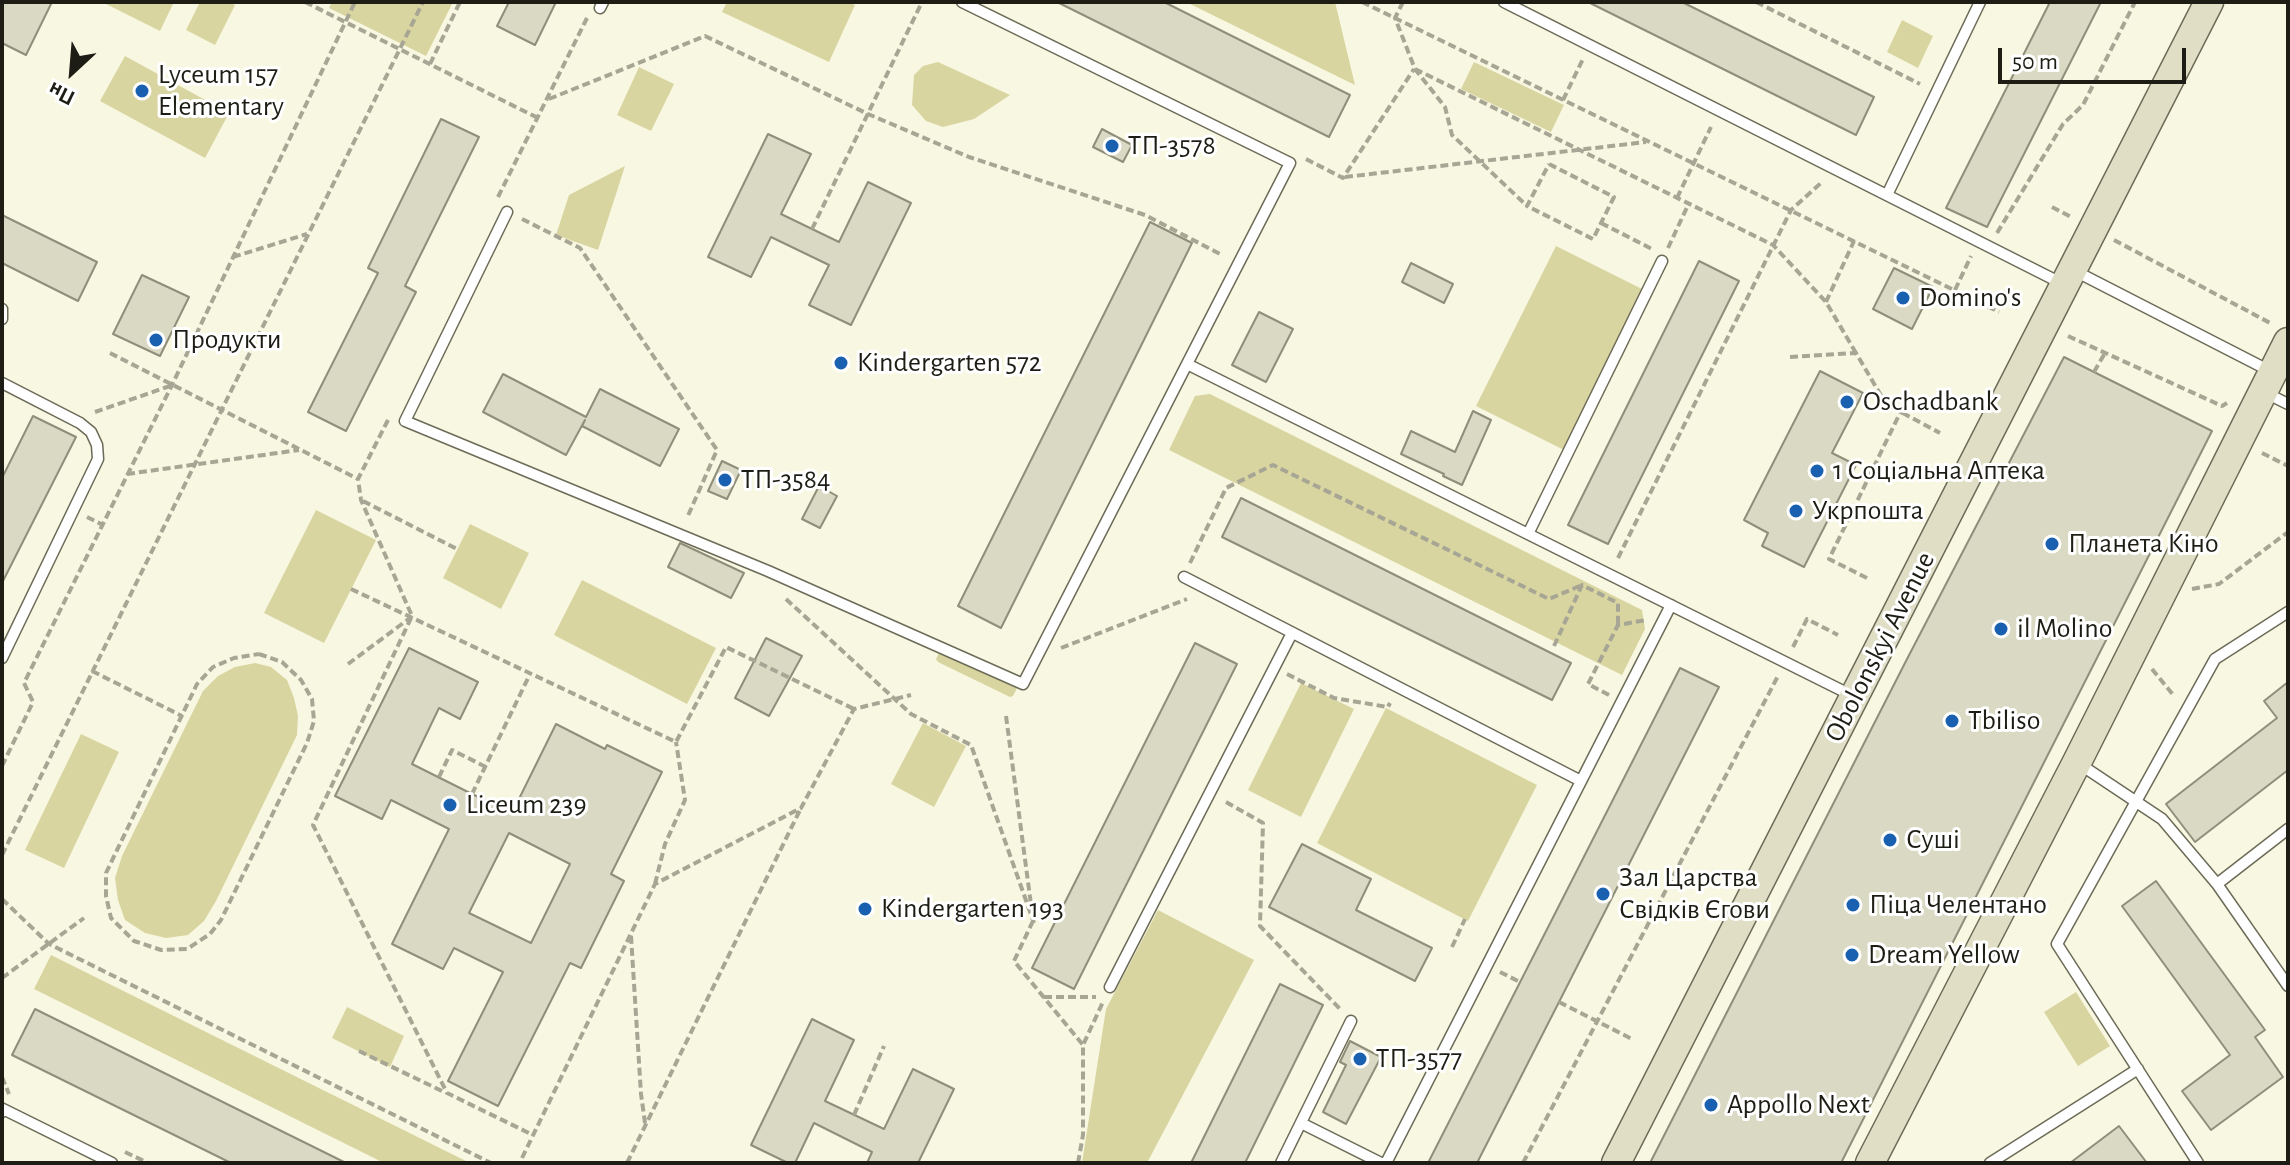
<!DOCTYPE html>
<html>
<head>
<meta charset="utf-8">
<style>
	body { margin:0 }
	#map { position:relative; width:2290px; height:1165px; overflow:hidden; background:#f8f7e1; font-family:"Alegreya Sans",sans-serif }
	canvas { display:block }
	.frame { position:absolute; inset:0; border:4px solid #1e1d15; pointer-events:none }
	.north { position:absolute; left:32px; top:32px; width:80px; height:80px; -webkit-text-stroke:6px #fff; paint-order:stroke; rotate:206deg; font-size:22px; font-weight:700; line-height:32px; text-align:center; color:#1e1d15 }
	.north::after { content:''; display:block; margin:auto; width:28px; height:36px; background:#1e1d15; clip-path:polygon(50% 0,100% 100%,50% 72%,0 100%) }
	.scale { position:absolute; left:1998px; top:48px; width:188px; height:36px; box-sizing:border-box; border:4px solid #1e1d15; border-top:0; padding-left:10px; font-size:24px; line-height:28px; white-space:nowrap; color:#1e1d15; -webkit-text-stroke:6px #fff; paint-order:stroke }
</style>
</head>
<body>
<div id="map">
<canvas width="2290" height="1165"></canvas>
<div class="frame"></div>
<div class="north">Пн</div>
<div class="scale">50 m</div>
</div>
<script>
const c = document.querySelector('canvas').getContext('2d');
c.lineJoin = 'round';
function fill(path, color) {
  c.fillStyle = color;
  c.fill(path, 'evenodd');
}
function poly(rows) {
  const path = new Path2D();
  for (const r of rows) {
    path.moveTo(r[0], r[1]);
    for (let i = 2; i < r.length; i += 2) path.lineTo(r[i], r[i + 1]);
  }
  return path;
}
function stroke(path, color, width, dash) {
  c.strokeStyle = color;
  c.lineWidth = width;
  c.lineCap = dash ? 'butt' : 'round';
  c.setLineDash(dash || []);
  c.stroke(path);
}
function label(font, color, halo, rows, align = 'center') {
  c.font = font + ' "Alegreya Sans",sans-serif';
  c.lineWidth = 6;
  c.setLineDash([]);
  c.textBaseline = 'middle';
  c.strokeStyle = halo;
  c.fillStyle = color;
  for (const [text, x, y, turn = 0] of rows) {
    c.save();
    c.translate(x, y);
    c.rotate((+turn || 0) * Math.PI / 180);
    c.textAlign = isNaN(turn) ? turn : align;
    if (halo) c.strokeText(text, 0, 0);
    c.fillText(text, 0, 0);
    c.restore();
  }
}
fill(poly([
	[102,2,174,2,160,31],
	[200,2,229,2,235,5,215,45,186,30],
	[332,2,453,2,426,56,329,8],
	[727,2,848,2,855,5,829,62,722,12],
	[1186,2,1335,2,1355,85],
	[1902,20,1933,36,1918,68,1887,52],
	[125,56,229,113,205,158,100,101],
	[938,62,1010,95,974,119,943,127,926,121,912,105,914,75,923,66],
	[1474,62,1564,105,1551,132,1461,89],
	[639,67,674,84,651,131,617,115],
	[625,166,598,250,556,235,569,195],
	[1556,246,1644,290,1564,450,1476,406],
	[1210,394,1642,610,1645,629,1622,675,1169,450,1195,396],
	[316,510,376,540,324,643,264,613],
	[470,524,529,553,501,609,443,578],
	[582,580,716,648,687,704,554,635],
	[940,651,1016,685,1017,688,1013,696,1010,697,938,662,936,659],
	[255,663,271,667,287,680,294,698,298,716,297,735,216,901,204,921,188,935,166,938,145,933,125,920,118,900,115,878,122,856,203,691,218,676,235,667],
	[1301,683,1354,709,1301,817,1248,790],
	[1386,708,1537,785,1468,921,1317,843],
	[923,723,966,746,934,807,891,784],
	[81,734,119,752,64,868,25,850],
	[1158,910,1254,960,1147,1163,1082,1163,1106,1009],
	[51,955,470,1163,384,1163,34,989],
	[2076,992,2110,1046,2078,1066,2044,1012],
	[347,1007,404,1036,390,1067,332,1038]
]), '#d9d5a1');
const building = poly([
	[2,2,52,2,26,55,2,43,2,2],
	[509,2,556,2,535,45,497,26,509,2],
	[1057,2,1164,2,1350,95,1329,137,1057,2],
	[1588,2,1682,2,1874,97,1856,135,1588,2],
	[2050,2,2101,2,1987,227,1946,208,2050,2],
	[441,119,479,137,405,286,416,292,346,431,308,412,378,273,368,268,441,119],
	[1102,129,1132,145,1123,162,1093,147,1102,129],
	[768,134,811,154,781,214,839,242,868,182,911,203,851,325,809,305,829,265,771,237,751,277,708,257,768,134],
	[2,215,97,262,78,301,2,263,2,215],
	[1150,222,1192,243,1001,628,958,606,1150,222],
	[1699,261,1739,281,1608,544,1568,525,1699,261],
	[1411,263,1453,284,1444,303,1402,282,1411,263],
	[1894,268,1933,287,1912,329,1873,309,1894,268],
	[142,275,189,297,160,356,113,334,142,275],
	[1259,312,1293,329,1266,382,1232,365,1259,312],
	[2064,357,2212,431,1841,1163,1650,1163,1906,661,2064,357],
	[1820,371,1863,393,1832,453,1856,465,1804,567,1762,546,1768,533,1744,520,1820,371],
	[503,374,586,417,600,389,679,429,660,466,582,426,585,420,566,455,483,412,503,374],
	[1473,411,1491,420,1462,485,1443,476,1444,474,1401,454,1411,431,1455,452,1473,411],
	[33,416,76,437,2,583,2,478,33,416],
	[722,461,741,470,727,499,708,491,722,461],
	[819,486,837,496,820,528,802,519,819,486],
	[1241,498,1571,663,1552,700,1222,537,1241,498],
	[680,543,744,573,731,598,668,567,680,543],
	[766,638,802,656,769,716,735,698,766,638],
	[1195,643,1237,664,1074,989,1032,968,1195,643],
	[409,648,478,682,460,719,439,708,412,764,472,794,512,813,556,724,605,749,607,745,662,772,611,874,624,881,581,968,570,963,498,1106,448,1081,503,972,454,948,443,969,392,944,449,829,391,800,382,819,335,796,409,648],
	[509,833,570,864,531,943,469,913,509,833],
	[1680,668,1719,687,1559,1002,1477,1163,1428,1163,1680,668],
	[2288,682,2288,770,2195,842,2166,804,2277,718,2264,701,2288,682],
	[1302,844,1371,879,1356,910,1432,948,1415,981,1269,907,1302,844],
	[2156,881,2265,1030,2255,1037,2283,1077,2211,1130,2182,1091,2230,1055,2122,906,2156,881],
	[1280,984,1323,1005,1245,1163,1191,1163,1280,984],
	[35,1009,346,1163,231,1163,12,1055,35,1009],
	[812,1019,854,1040,825,1101,884,1129,913,1069,954,1089,918,1163,867,1163,872,1152,814,1123,795,1163,788,1163,751,1145,812,1019],
	[1350,1041,1381,1057,1346,1124,1323,1112,1346,1065,1340,1062,1350,1041],
	[2119,1126,2147,1163,2070,1163,2119,1126]
]);
fill(building, '#dad9c3');
stroke(building, '#8f8e7a', 2);
const service = poly([
	[1504,2,2063,284],
	[600,8,603,2],
	[1887,195,1980,2],
	[507,212,405,421,768,571,1023,684,1290,163,962,2],
	[2075,271,2270,371],
	[2,309,2,319],
	[1187,364,1851,695],
	[2,383,80,423,91,432,97,445,98,459,2,658],
	[2266,393,2288,404],
	[1528,534,1662,261],
	[1184,577,1581,781],
	[2078,763,2162,819,2217,884,2288,986],
	[2217,884,2288,829],
	[1110,987,1292,633],
	[2,1112,3,1109,112,1163],
	[1301,1123,1381,1163],
	[1281,1163,1351,1021],
	[1386,1163,1671,605],
	[1990,1163,2138,1069],
	[2198,1163,2057,944,2215,659,2288,612]
]);
const secondary = poly([
	[1616,1163,2209,2],
	[1870,1163,2077,762,2288,342]
]);
stroke(service, '#6c6b58', 13);
stroke(secondary, '#6c6b58', 31);
stroke(poly([
	[305,2,538,118],
	[1362,2,1999,312],
	[1403,2,1395,18,1415,69,1445,107,1452,135,1527,206],
	[1756,2,1920,84],
	[430,64,460,2],
	[1415,69,1773,245,1826,302,1856,353],
	[549,99,705,36,868,114,969,157,1145,215,1222,255],
	[1563,100,1583,59],
	[1306,159,1343,178,1414,69],
	[1549,164,1614,197,1593,239,1527,206,1549,164],
	[1345,177,1646,142],
	[498,197,587,18],
	[1677,198,1711,127],
	[2052,207,2071,217],
	[522,219,580,248,717,450,687,518],
	[1601,223,1652,249],
	[812,229,922,2],
	[1997,233,2063,124,2083,105,2135,2],
	[2114,240,2272,324],
	[1668,248,1689,203],
	[233,257,307,234],
	[1955,290,1971,256],
	[1826,302,1854,241],
	[2068,336,2222,406,2227,403],
	[110,353,358,479],
	[1790,357,1856,353,1886,404,1940,433],
	[2094,372,2105,353],
	[95,412,170,386],
	[388,420,358,479,361,500,412,616,313,825,447,1093,533,1135],
	[2262,453,2288,466],
	[127,474,299,450],
	[363,501,457,549],
	[87,517,103,525],
	[1618,558,1791,210,1822,182],
	[1190,563,1226,488,1273,465,1549,599,1582,585],
	[1867,578,1829,559,1901,411],
	[351,589,676,742,726,647,854,709],
	[2192,589,2219,584,2288,532],
	[786,599,911,714,971,745,1034,923],
	[1554,646,1582,585,1618,603,1618,625],
	[1793,647,1807,619,1838,635],
	[1061,648,1187,599],
	[259,654,282,662,301,680,312,699,314,721,307,743,221,920,210,934,187,949,161,950,134,941,111,918,106,896,106,873,197,684,213,667,234,658,259,654],
	[348,664,410,618],
	[2152,669,2174,696],
	[92,671,182,716],
	[1287,674,1334,698,1388,707,1390,703],
	[1609,695,1588,684,1618,625,1646,620],
	[1006,716,1032,912],
	[2,766,33,702,24,683,172,385,355,2],
	[439,777,452,750,486,767],
	[472,794,530,674],
	[1226,802,1263,823,1260,926,1341,1010],
	[2,855,423,2],
	[655,884,665,844,685,800,676,742],
	[2,899,49,944,491,1163],
	[1033,921,1014,961,1083,1045],
	[631,936,641,1094,645,1123],
	[1452,947,1465,919],
	[1500,972,1520,982],
	[2,978,84,918],
	[1044,997,1096,997],
	[1559,1002,1632,1039],
	[359,1051,444,1092],
	[2,1077,9,1094],
	[854,1115,884,1046],
	[125,1152,148,1163],
	[522,1158,655,884,801,808,854,709,911,695],
	[627,1163,800,810],
	[1078,1163,1083,1135,1083,1045,1103,1002],
	[1523,1163,1778,676]
]), '#a7a695', 4, [8, 4]);
stroke(service, '#fff', 10);
stroke(secondary, '#e0dec5', 28);
for (const [x, y, r, color] of [
	[142,91,8,"#1960b0"],
	[1112,146,8,"#1960b0"],
	[1903,298,8,"#1960b0"],
	[156,340,8,"#1960b0"],
	[841,363,8,"#1960b0"],
	[1847,402,8,"#1960b0"],
	[1817,471,8,"#1960b0"],
	[725,480,8,"#1960b0"],
	[1796,511,8,"#1960b0"],
	[2052,544,8,"#1960b0"],
	[2001,629,8,"#1960b0"],
	[1952,721,8,"#1960b0"],
	[450,805,8,"#1960b0"],
	[1890,840,8,"#1960b0"],
	[1603,894,8,"#1960b0"],
	[1853,905,8,"#1960b0"],
	[865,909,8,"#1960b0"],
	[1852,955,8,"#1960b0"],
	[1360,1059,8,"#1960b0"],
	[1711,1105,8,"#1960b0"]
]) {
  const dot = new Path2D();
  dot.arc(x, y, r, 0, 2 * Math.PI);
  c.fillStyle = color;
  c.fill(dot);
  stroke(dot, '#fff', 3);
}
label('28px', '#1e1d15', '#fff', [
	["Lyceum 157",158,75],
	["Elementary",158,107],
	["ТП-3578",1128,146],
	["Domino's",1919,298],
	["Продукти",172,340],
	["Kindergarten 572",857,363],
	["Oschadbank",1863,402],
	["1 Соціальна Аптека",1833,471],
	["ТП-3584",741,480],
	["Укрпошта",1812,511],
	["Планета Кіно",2068,544],
	["il Molino",2017,629],
	["Tbiliso",1968,721],
	["Liceum 239",466,805],
	["Суші",1906,840],
	["Зал Царства",1619,878],
	["Свідків Єгови",1619,910],
	["Піца Челентано",1869,905],
	["Kindergarten 193",881,909],
	["Dream Yellow",1868,955],
	["ТП-3577",1376,1059],
	["Appollo Next",1727,1105]
], 'left');
label('28px', '#1e1d15', '#fff', [
	["Obolonskyi Avenue",1880,647,-63]
]);
</script>
</body>
</html>
